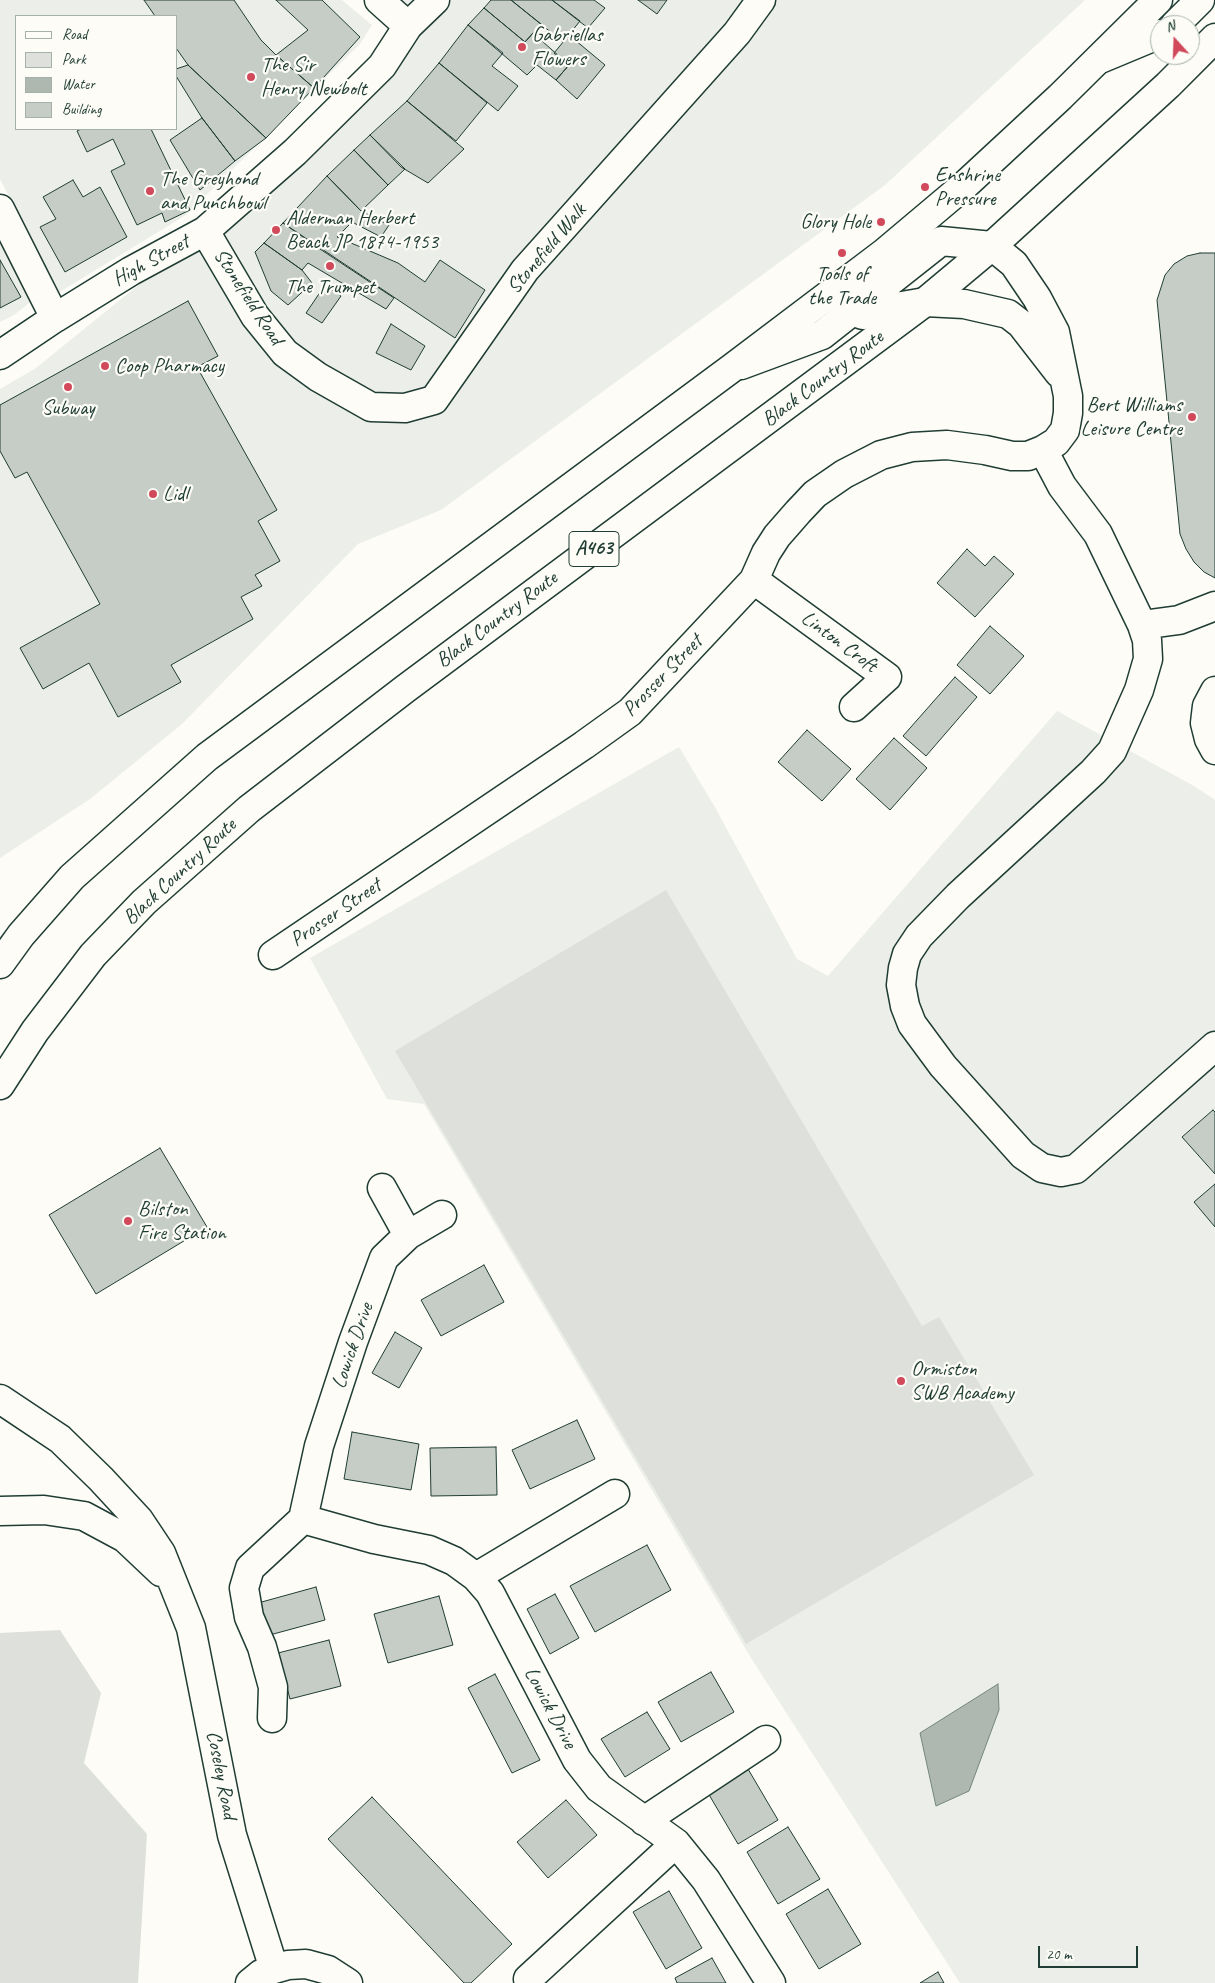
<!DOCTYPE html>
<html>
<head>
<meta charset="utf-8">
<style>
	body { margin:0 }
	#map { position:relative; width:1215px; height:1983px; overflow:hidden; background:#fdfcf7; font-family:Caveat,sans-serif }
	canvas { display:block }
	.legend { position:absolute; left:15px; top:15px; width:162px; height:115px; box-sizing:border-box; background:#fdfcf7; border:1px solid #a4b0a9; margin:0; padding:6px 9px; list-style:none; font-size:15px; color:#1f3d34 }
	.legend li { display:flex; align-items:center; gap:10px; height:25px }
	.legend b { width:25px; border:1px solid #a4b0a9 }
	.north { position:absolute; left:1150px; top:15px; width:50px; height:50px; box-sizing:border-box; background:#fdfcf7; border:1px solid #a4b0a9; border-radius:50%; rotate:340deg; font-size:14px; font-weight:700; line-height:20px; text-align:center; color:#1f3d34 }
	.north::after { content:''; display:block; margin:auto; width:18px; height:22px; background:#d1495b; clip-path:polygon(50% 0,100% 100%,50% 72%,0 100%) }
	.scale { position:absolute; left:1038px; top:1946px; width:100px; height:22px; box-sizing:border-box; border:2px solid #1f3d34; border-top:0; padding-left:6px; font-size:15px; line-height:18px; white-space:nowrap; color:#1f3d34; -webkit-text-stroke:4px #fdfcf7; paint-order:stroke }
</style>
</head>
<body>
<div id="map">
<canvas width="1215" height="1983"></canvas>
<ul class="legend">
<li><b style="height:6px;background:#fdfcf7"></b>Road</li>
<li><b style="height:14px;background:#dde0db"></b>Park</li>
<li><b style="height:14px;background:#aeb8b1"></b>Water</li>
<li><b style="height:14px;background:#c6cdc7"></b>Building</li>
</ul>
<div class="north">N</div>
<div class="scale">20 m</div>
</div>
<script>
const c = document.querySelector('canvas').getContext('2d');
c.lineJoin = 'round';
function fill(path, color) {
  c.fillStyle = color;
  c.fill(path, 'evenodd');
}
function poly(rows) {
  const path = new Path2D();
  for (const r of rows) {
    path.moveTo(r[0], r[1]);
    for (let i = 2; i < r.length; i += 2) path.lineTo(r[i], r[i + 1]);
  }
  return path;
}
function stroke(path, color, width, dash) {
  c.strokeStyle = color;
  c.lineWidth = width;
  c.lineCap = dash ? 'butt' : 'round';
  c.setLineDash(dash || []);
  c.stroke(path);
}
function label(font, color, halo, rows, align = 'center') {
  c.font = font + ' Caveat,sans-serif';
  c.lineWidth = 4.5;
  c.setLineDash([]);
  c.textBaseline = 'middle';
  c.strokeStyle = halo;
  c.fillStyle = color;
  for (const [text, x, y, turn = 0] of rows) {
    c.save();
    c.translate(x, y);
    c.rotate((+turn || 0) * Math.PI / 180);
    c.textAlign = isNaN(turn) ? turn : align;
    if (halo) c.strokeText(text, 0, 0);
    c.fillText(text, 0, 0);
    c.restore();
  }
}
fill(poly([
	[0,0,342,0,372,25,360,44,186,215,58,293,0,179],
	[16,16,176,16,176,129,16,129],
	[379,0,1085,0,885,185,441,510,358,544,182,724,90,799,0,858,0,389,36,368,205,231,408,26],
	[0,241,32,301,14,315,0,322],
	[1057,711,1194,786,1215,800,1215,1983,960,1983,751,1658,424,1104,387,1099,310,958,679,747,716,809,797,959,828,976]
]), '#eceee9');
fill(poly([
	[666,890,922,1326,939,1317,1034,1475,746,1644,395,1051],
	[60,1630,101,1693,84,1763,147,1834,138,1983,0,1983,0,1633]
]), '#dde0db');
const water = poly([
	[998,1684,999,1710,969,1791,936,1806,920,1733,998,1684]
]);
fill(water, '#aeb8b1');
stroke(water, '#75877f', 1);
const building = poly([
	[144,0,234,0,261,40,276,55,314,88,266,138,188,65,176,48,176,16,155,16,144,0],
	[276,0,322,0,360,37,314,88,276,55,308,30,276,0],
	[491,0,511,0,541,24,525,42,484,8,491,0],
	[511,0,552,0,580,21,563,42,511,0],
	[552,0,594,0,605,8,588,28,552,0],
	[638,0,667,0,657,14,638,0],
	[484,8,525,42,533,33,569,65,556,80,537,65,527,75,468,25,484,8],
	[468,25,503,53,492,66,518,86,498,111,439,63,468,25],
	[569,35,605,65,577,99,556,80,569,65,554,53,569,35],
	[439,63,487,103,456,141,407,101,439,63],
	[188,65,266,138,235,161,202,118,176,76,176,69,188,65],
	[407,101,464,149,428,183,401,167,370,135,407,101],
	[202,118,235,161,200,190,170,140,202,118],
	[81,129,151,129,190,210,165,222,162,213,137,225,111,171,125,164,113,139,87,152,77,131,81,129],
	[370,135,405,169,388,185,354,150,370,135],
	[354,150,388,185,361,211,327,176,354,150],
	[327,176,361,211,389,225,381,237,352,222,337,237,398,263,425,282,440,260,485,290,455,338,283,223,327,176],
	[73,180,83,197,100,187,127,237,65,272,40,227,56,219,43,197,73,180],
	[283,223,320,249,394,298,386,309,308,263,302,270,264,243,283,223],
	[264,243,302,270,312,283,288,305,271,291,255,252,264,243],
	[1200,253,1215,253,1215,578,1204,572,1194,562,1186,549,1180,534,1157,300,1165,275,1174,264,1187,256,1200,253],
	[0,260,21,297,0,308,0,260],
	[325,285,341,296,322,323,306,313,325,285],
	[188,301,218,356,197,367,277,510,258,521,280,561,255,575,262,586,241,597,253,619,171,665,181,682,118,717,89,663,43,689,20,648,100,604,27,472,15,478,0,451,0,405,188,301],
	[391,324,425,346,411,370,376,353,391,324],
	[967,549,985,566,994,556,1014,574,975,617,937,583,967,549],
	[990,626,1024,656,990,694,957,665,990,626],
	[955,677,977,697,926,756,903,736,955,677],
	[807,730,851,769,822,801,778,762,807,730],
	[894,738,927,768,890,810,856,779,894,738],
	[1213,1110,1215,1112,1215,1174,1182,1137,1213,1110],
	[160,1148,207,1227,96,1294,49,1215,160,1148],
	[1215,1184,1215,1227,1194,1202,1215,1184],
	[484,1265,504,1302,441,1336,421,1300,484,1265],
	[395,1332,422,1348,399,1388,372,1373,395,1332],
	[577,1420,595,1459,530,1489,512,1450,577,1420],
	[352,1432,419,1444,411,1490,344,1479,352,1432],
	[496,1447,497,1495,431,1496,430,1448,496,1447],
	[647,1545,671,1590,595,1632,570,1586,647,1545],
	[316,1587,325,1620,266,1636,258,1603,316,1587],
	[555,1594,579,1638,550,1654,527,1609,555,1594],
	[439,1596,453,1645,388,1663,374,1614,439,1596],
	[329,1640,341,1686,290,1699,278,1653,329,1640],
	[711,1672,734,1712,681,1742,658,1702,711,1672],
	[495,1674,540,1760,512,1773,468,1688,495,1674],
	[647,1712,670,1749,625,1777,601,1739,647,1712],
	[748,1769,778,1820,738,1844,708,1793,748,1769],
	[372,1797,512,1944,471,1983,464,1983,328,1839,372,1797],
	[566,1800,597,1835,548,1878,517,1842,566,1800],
	[788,1827,820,1879,778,1904,747,1852,788,1827],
	[828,1889,861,1944,819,1969,786,1914,828,1889],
	[669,1891,702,1948,666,1969,633,1912,669,1891],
	[712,1958,726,1983,677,1983,675,1978,712,1958],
	[938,1972,944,1983,920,1983,938,1972]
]);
fill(building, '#c6cdc7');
stroke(building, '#1f3d34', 1);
const minor = poly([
	[379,0,408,26],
	[1175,25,1200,0],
	[1100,59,1160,34],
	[0,209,55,318],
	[205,231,255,316,285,353,318,377,371,407,405,408,434,400,525,270,737,33,761,0],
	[848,310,863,315,902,306,925,302,964,304,1008,314,1021,324,1059,373],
	[0,355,55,318,131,271,205,231,295,152,382,66,408,26,435,0],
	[1043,450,1062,486,1098,534,1142,625,1147,640,1148,659,1139,690,1112,751,1093,772,958,896,919,936,907,954,903,968,901,985,905,1006,912,1024,943,1066,1023,1155,1042,1168,1061,1172,1076,1169,1215,1046],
	[754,580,887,677,854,707],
	[1142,625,1179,620,1215,606],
	[1215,691,1207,706,1205,723,1209,739,1215,750],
	[273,955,584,745,630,712,754,580,766,553,777,536,798,512,815,494,844,474,881,455,912,447,947,445,985,450,1012,456,1028,456,1043,450,1056,442,1065,430,1068,413,1068,396,1055,332,1037,298,1014,264,992,246,941,241,822,335,741,365],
	[382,1188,408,1235,384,1258,353,1342,319,1446,303,1519,374,1539,429,1550,454,1561,476,1577,490,1593,577,1760,599,1788,676,1843,706,1880,771,1983],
	[408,1235,442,1215],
	[0,1399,60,1439,101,1479,139,1520,161,1553,191,1628,232,1835,274,1969],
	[0,1511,44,1510,84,1516,125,1538,161,1572],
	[476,1577,615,1494],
	[272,1718,273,1687,262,1647,249,1617,244,1588,250,1568,303,1519],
	[644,1821,766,1740],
	[528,1979,676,1843],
	[250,1983,261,1974,274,1969,288,1965,306,1964,328,1970,348,1983]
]);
const highway = poly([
	[0,964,21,935,72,877,207,757,732,368,884,253,966,184,1060,97,1158,0],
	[0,1085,35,1031,93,955,144,902,249,809,405,689,925,302,992,246,1168,85,1215,38]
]);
stroke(minor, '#1f3d34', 31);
stroke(highway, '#1f3d34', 31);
stroke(minor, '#fdfcf7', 28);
stroke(highway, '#fdfcf7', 28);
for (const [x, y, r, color] of [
	[522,47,5,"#d1495b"],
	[251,77,5,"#d1495b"],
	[925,187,5,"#d1495b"],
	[150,191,5,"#d1495b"],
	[881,222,5,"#d1495b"],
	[276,230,5,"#d1495b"],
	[842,253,5,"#d1495b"],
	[330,266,5,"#d1495b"],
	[105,366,5,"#d1495b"],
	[68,387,5,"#d1495b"],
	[1192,417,5,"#d1495b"],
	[153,494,5,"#d1495b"],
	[128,1221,5,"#d1495b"],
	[901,1381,5,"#d1495b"]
]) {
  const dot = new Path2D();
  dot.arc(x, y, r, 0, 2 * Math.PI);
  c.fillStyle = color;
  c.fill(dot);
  stroke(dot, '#fdfcf7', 2);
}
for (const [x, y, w] of [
	[594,549,50]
]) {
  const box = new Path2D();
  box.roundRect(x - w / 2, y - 17.5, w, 35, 4);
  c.fillStyle = '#fdfcf7';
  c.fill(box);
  stroke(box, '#1f3d34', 1);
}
label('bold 20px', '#1f3d34', null, [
	["A463",594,549]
]);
label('21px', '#1f3d34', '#fdfcf7', [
	["Gabriellas",532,35],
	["Flowers",532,59],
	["The Sir",261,65],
	["Henry Newbolt",261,89],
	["Enshrine",935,175],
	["Pressure",935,199],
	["The Greyhond",160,179],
	["and Punchbowl",160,203],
	["Alderman Herbert",286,218],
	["Beach JP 1874-1953",286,242],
	["Glory Hole",871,222,"right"],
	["Tools of",842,274,"center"],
	["the Trade",842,298,"center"],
	["The Trumpet",330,287,"center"],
	["Coop Pharmacy",115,366],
	["Bert Williams",1182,405,"right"],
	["Leisure Centre",1182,429,"right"],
	["Subway",68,408,"center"],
	["Lidl",163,494],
	["Bilston",138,1209],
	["Fire Station",138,1233],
	["Ormiston",911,1369],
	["SWB Academy",911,1393]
], 'left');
label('21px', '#1f3d34', '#fdfcf7', [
	["Stonefield Walk",547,249,-50],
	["High Street",151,261,-29],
	["Stonefield Road",248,297,57],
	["Black Country Route",823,379,-37],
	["Black Country Route",497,620,-37],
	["Linton Croft",839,642,36],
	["Prosser Street",663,676,-46],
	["Black Country Route",180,872,-43],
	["Prosser Street",336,913,-34],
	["Lowick Drive",353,1346,-71],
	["Lowick Drive",550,1708,62],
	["Coseley Road",221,1775,79]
]);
</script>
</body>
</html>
